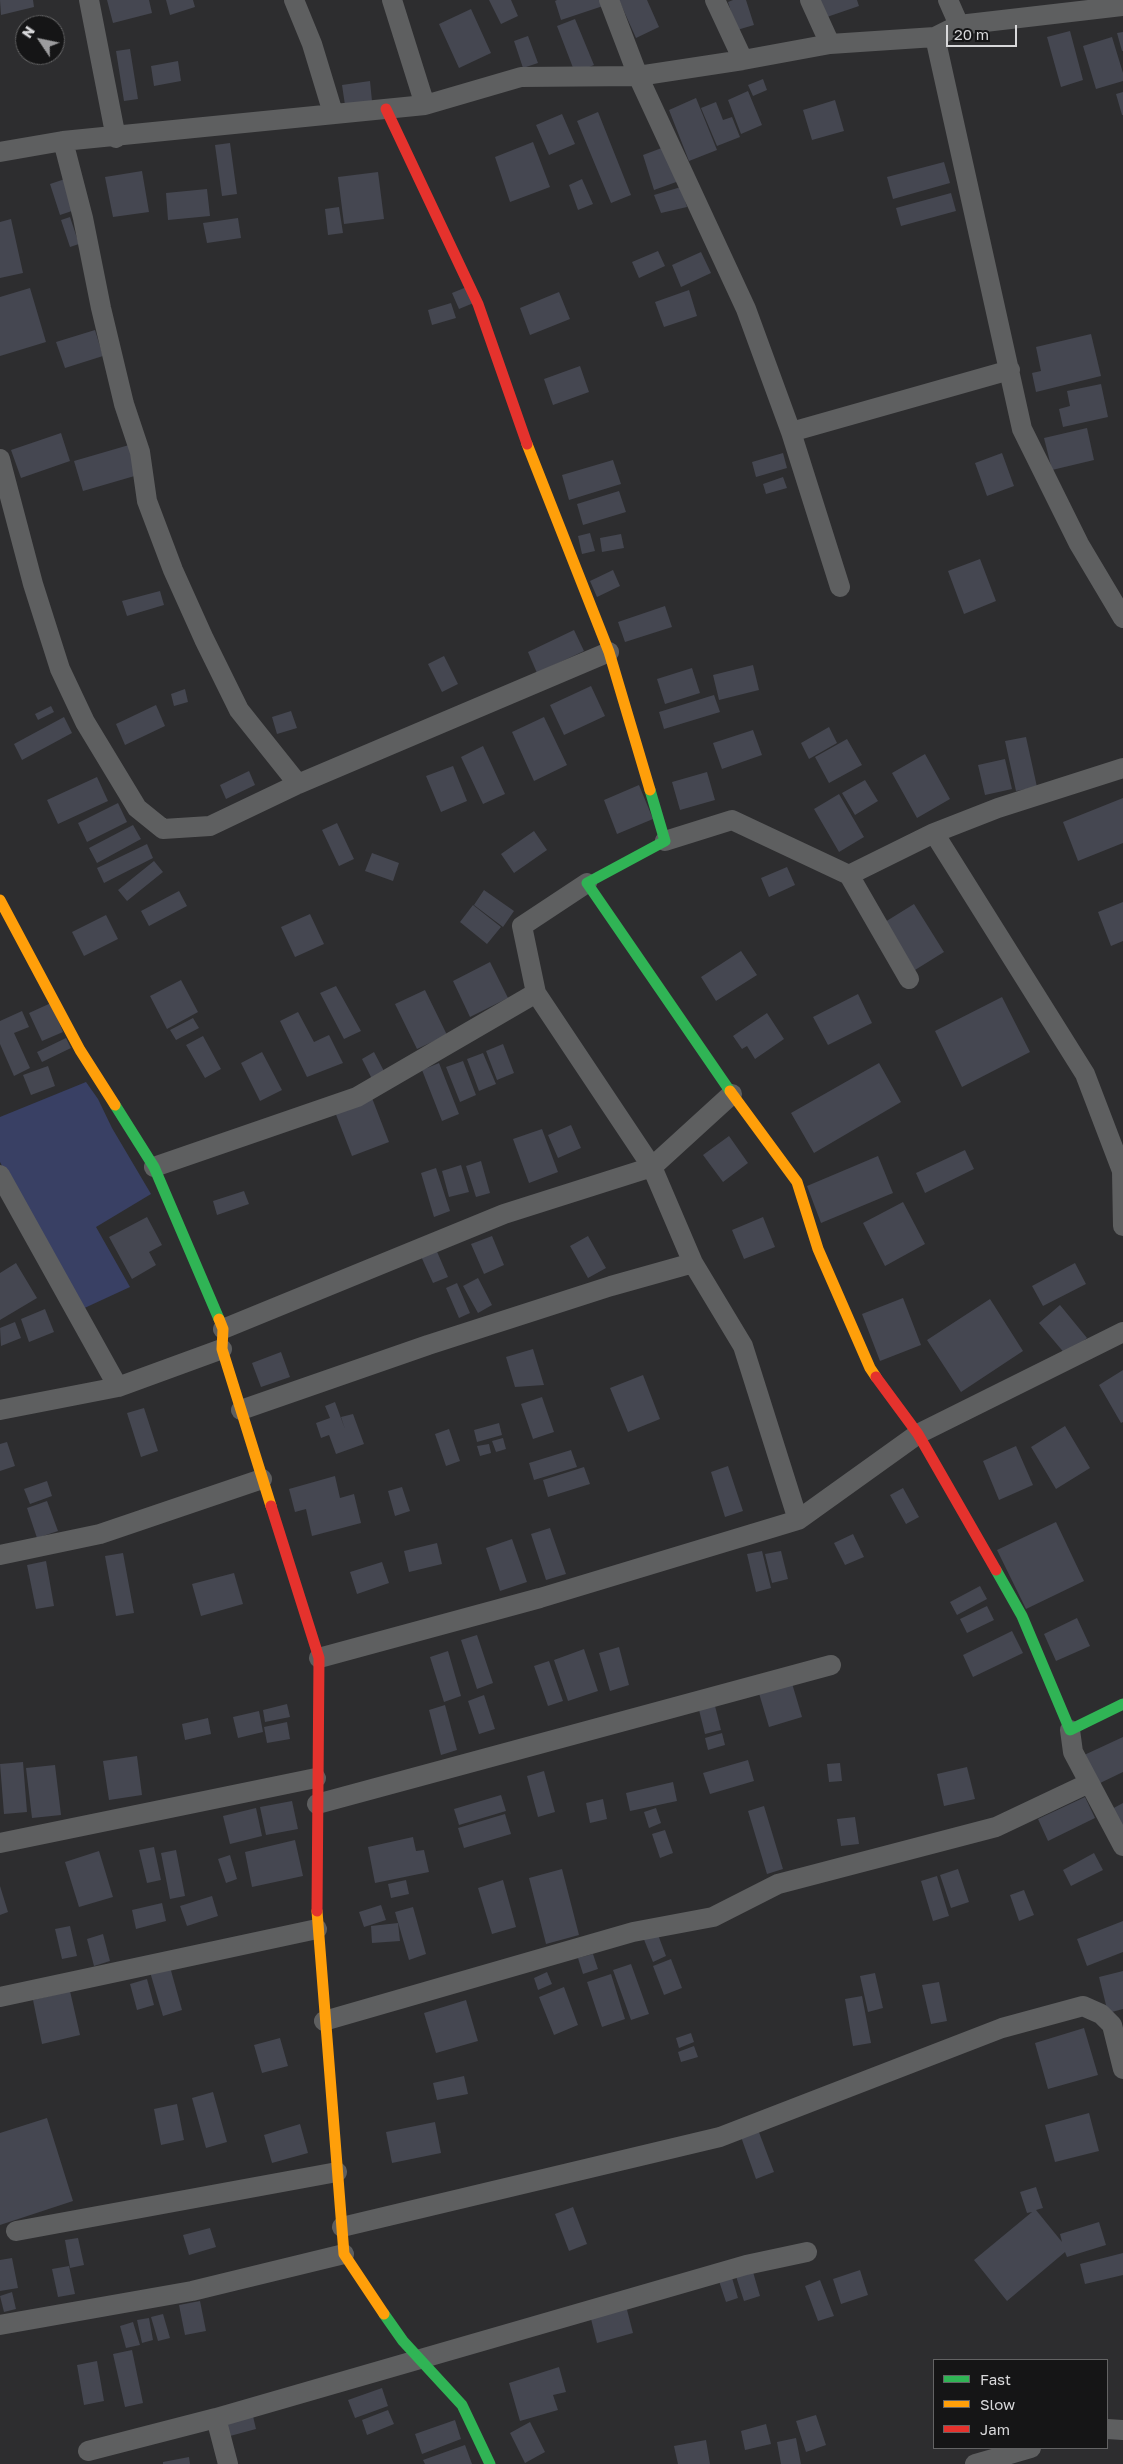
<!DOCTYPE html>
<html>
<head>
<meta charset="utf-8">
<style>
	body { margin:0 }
	#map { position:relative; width:1123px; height:2464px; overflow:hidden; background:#2d2d2f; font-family:"Golos Text",sans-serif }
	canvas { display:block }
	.legend { position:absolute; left:933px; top:2359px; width:175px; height:90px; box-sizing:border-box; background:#151516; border:1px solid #636364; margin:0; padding:6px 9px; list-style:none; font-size:15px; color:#d8d8da }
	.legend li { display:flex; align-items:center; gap:10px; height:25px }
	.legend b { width:25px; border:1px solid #636364 }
	.north { position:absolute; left:15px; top:15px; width:50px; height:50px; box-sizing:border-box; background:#151516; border:1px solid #636364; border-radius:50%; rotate:304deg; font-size:14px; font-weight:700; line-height:20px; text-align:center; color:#d8d8da }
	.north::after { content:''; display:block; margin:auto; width:18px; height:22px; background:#9c9c9e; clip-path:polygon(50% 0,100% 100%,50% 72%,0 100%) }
	.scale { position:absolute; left:946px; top:25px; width:71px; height:22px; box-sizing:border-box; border:2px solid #d8d8da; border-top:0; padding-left:6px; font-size:15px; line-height:18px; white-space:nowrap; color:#d8d8da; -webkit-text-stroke:4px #151516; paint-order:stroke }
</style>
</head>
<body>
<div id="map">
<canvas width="1123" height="2464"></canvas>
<ul class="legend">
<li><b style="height:6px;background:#30b455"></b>Fast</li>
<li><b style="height:6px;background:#ff9f0a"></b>Slow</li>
<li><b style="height:6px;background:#e5322d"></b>Jam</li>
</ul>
<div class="north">N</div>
<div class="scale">20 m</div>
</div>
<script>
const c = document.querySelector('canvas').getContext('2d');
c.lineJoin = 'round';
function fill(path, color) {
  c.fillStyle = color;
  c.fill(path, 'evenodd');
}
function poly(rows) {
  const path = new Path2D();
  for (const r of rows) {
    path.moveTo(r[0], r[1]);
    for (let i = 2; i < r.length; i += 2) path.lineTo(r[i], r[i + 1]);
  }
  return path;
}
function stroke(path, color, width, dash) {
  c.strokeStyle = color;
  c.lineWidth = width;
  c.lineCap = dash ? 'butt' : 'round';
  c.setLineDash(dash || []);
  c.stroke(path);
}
fill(poly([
	[86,1082,98,1099,112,1128,151,1194,96,1227,130,1287,78,1311,0,1162,0,1117]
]), '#394064');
fill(poly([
	[0,0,33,0,34,7,1,15],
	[107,0,149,0,152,13,113,23],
	[166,0,193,0,195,7,170,15],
	[489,0,511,0,518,16,501,24],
	[557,0,601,0,603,6,561,20,555,1],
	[619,0,647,0,659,27,636,38],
	[733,0,746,0,754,25,737,30,728,2],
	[818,0,857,0,859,6,824,18],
	[471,9,491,53,459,68,439,24],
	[575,19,594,65,575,73,557,26],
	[1070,31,1083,80,1061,87,1047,37],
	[1123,32,1123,51,1122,51,1117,33],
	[528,36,538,63,523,68,514,41],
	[1112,37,1123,73,1123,81,1096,89,1083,46],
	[130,49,138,99,124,101,116,51],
	[178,61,181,81,154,86,151,66],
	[763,79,767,90,753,96,748,85],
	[370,81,372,101,345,105,342,85],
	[748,91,762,125,741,134,728,100],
	[1123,92,1123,115,1122,115,1116,94],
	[696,98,717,150,689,161,669,110],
	[835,100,844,131,812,140,803,110],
	[716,102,723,120,732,117,740,137,717,146,701,108],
	[598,112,631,195,611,203,577,121],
	[562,114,575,144,549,155,536,125],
	[533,142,550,187,510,202,495,157],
	[230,143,237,194,222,196,215,145],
	[667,146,679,181,654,190,643,155],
	[944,162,950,183,893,199,887,177],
	[142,171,149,212,113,217,105,177],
	[378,172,384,219,344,224,338,177],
	[65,179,75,210,60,215,50,184],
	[582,179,593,204,578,210,569,185],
	[681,187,687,207,661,213,654,195],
	[207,189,210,216,168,220,166,193],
	[951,193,956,211,901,226,896,208],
	[339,207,343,233,328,235,325,209],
	[70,217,79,244,70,247,61,220],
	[238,218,241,238,207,243,203,223],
	[11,219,23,273,0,278,0,222],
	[658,251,665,266,639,278,632,262],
	[701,252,711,273,681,287,672,265],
	[469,286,476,302,459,309,452,293],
	[30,288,46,342,0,356,0,297],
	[689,290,697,316,664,327,655,302],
	[559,292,570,319,530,335,520,308],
	[451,303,456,318,432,325,428,310],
	[95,330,103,356,65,368,56,342],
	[1091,334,1101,376,1036,392,1032,373,1041,371,1036,347],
	[580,366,589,392,553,405,544,379],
	[1101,384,1108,417,1063,427,1059,409,1070,406,1067,391],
	[1087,428,1094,460,1052,470,1044,438],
	[61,433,70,461,21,478,11,450],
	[129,445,138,475,83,491,74,461],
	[783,453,787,468,756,477,752,462],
	[1002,453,1014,486,987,496,975,463],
	[613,460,621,484,569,500,562,475],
	[783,477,787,488,766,494,763,484],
	[619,491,626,512,583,525,577,504],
	[590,533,595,551,582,554,578,536],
	[621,534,624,548,602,552,600,538],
	[980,559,996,601,964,614,948,571],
	[613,570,620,586,597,597,590,581],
	[160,591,164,605,127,616,122,601],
	[665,606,672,627,625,642,618,622],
	[574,630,584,651,537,673,528,652],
	[444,656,458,684,442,692,428,664],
	[753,665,759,690,719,700,713,675],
	[692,668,700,693,665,704,657,679],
	[591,686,605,716,564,735,550,705],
	[185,689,188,702,174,706,171,694],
	[714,695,720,712,664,729,659,712],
	[156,705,165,726,125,745,116,724],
	[51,706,54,712,38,720,35,714],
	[291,711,297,728,277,734,272,717],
	[64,717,72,733,22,760,14,744],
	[544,717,567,765,534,781,512,732],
	[829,727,837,743,809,759,801,743],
	[753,730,762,755,722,769,713,743],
	[1026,737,1037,787,1016,791,1005,741],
	[847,739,862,765,829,783,815,757],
	[483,746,505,794,483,804,461,757],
	[925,754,950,799,917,818,892,773],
	[1005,759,1012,789,985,795,978,765],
	[453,766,467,801,441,812,426,776],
	[249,771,255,785,226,799,220,785],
	[707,772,715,800,680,810,672,782],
	[97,777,108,801,58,824,47,800],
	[865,780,878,801,855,815,842,793],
	[639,785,653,819,617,834,604,800],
	[839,794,864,837,839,852,814,809],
	[1123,798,1123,843,1078,861,1063,822],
	[118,803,127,822,87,842,78,823],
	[337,823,354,859,339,866,322,830],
	[133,825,141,839,97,863,89,848],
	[534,831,547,850,514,873,501,854],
	[147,844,153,858,104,883,97,868],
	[372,853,399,863,393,881,365,871],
	[154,861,163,872,127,901,118,890],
	[787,867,795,885,769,897,761,878],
	[484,890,514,911,503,927,474,905],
	[179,891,187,906,149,926,141,911],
	[1123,902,1123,941,1111,946,1098,912],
	[914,904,944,952,915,970,885,922],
	[473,905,501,927,487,944,460,922],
	[310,914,324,944,295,957,281,927],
	[106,915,118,939,84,956,72,932],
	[741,951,757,975,716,1001,701,977],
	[490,962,508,998,470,1017,453,981],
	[181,980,198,1012,167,1029,150,996],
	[336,986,361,1031,344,1039,320,993],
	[425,990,447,1035,417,1049,395,1004],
	[858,994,872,1023,828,1045,813,1017],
	[1002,997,1030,1052,962,1087,935,1031],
	[51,1003,63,1032,42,1041,29,1013],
	[22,1011,29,1027,14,1033,30,1068,14,1076,0,1044,0,1021],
	[298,1012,314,1042,329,1035,343,1063,307,1077,280,1021],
	[767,1013,784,1039,755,1059,747,1046,742,1049,733,1036],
	[193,1018,199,1028,176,1040,170,1030],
	[203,1036,221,1069,205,1078,186,1045],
	[66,1038,71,1048,42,1062,37,1052],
	[503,1044,514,1073,497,1080,486,1051],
	[262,1052,282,1090,260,1101,241,1063],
	[374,1052,386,1075,373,1081,362,1059],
	[483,1053,496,1084,479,1091,467,1059],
	[463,1061,476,1095,460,1102,446,1067],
	[439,1063,459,1114,442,1121,422,1070],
	[879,1063,901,1102,814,1153,791,1113],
	[48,1066,55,1086,31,1095,23,1075],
	[372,1098,389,1142,352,1156,335,1112],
	[571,1125,581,1148,558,1158,548,1135],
	[542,1129,558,1172,529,1183,513,1139],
	[729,1136,748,1163,723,1182,703,1155],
	[965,1150,974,1169,925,1193,916,1173],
	[878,1156,893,1193,821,1223,807,1186],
	[481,1161,490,1193,476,1197,466,1166],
	[461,1165,469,1192,449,1197,442,1171],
	[436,1168,450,1211,434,1217,421,1173],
	[244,1191,249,1204,217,1215,213,1201],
	[903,1202,925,1244,885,1266,863,1223],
	[147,1217,162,1245,149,1252,156,1265,132,1279,109,1237],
	[763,1217,775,1247,744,1259,732,1230],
	[492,1236,504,1265,484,1274,471,1244],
	[588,1236,606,1268,588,1278,570,1246],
	[435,1247,448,1277,433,1283,420,1254],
	[16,1263,37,1298,0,1320,0,1273],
	[1075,1263,1086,1284,1043,1306,1032,1286],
	[478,1278,492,1305,478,1313,463,1286],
	[457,1283,470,1313,459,1318,446,1288],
	[903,1298,921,1345,880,1361,862,1314],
	[990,1299,1023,1351,961,1392,927,1340],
	[1060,1305,1087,1338,1066,1355,1039,1323],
	[45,1309,54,1332,29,1342,21,1319],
	[15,1322,21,1338,1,1346,0,1328],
	[533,1349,544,1385,515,1387,506,1357],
	[281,1352,290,1377,261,1387,252,1363],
	[1123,1370,1123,1422,1121,1423,1099,1385],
	[643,1375,660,1419,628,1432,610,1388],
	[542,1397,554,1432,533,1439,521,1404],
	[335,1402,345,1429,341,1417,353,1414,364,1444,336,1454,329,1435,321,1438,316,1423,330,1418,325,1406],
	[144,1408,158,1451,141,1457,127,1413],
	[499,1423,502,1435,477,1442,474,1430],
	[1065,1426,1090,1468,1056,1489,1031,1447],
	[449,1429,460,1461,446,1466,435,1434],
	[503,1438,506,1449,496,1452,492,1441],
	[7,1442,15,1466,0,1471,0,1444],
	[489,1444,491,1453,480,1456,477,1446],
	[1016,1446,1033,1485,999,1500,983,1461],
	[571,1450,577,1467,534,1480,529,1463],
	[728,1466,743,1511,725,1517,711,1472],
	[584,1467,590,1484,548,1497,543,1480],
	[335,1476,340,1498,354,1494,361,1523,312,1536,306,1509,295,1512,289,1489],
	[47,1481,52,1496,30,1504,24,1489],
	[402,1487,410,1511,395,1516,388,1491],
	[903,1488,919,1517,906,1524,890,1495],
	[47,1501,58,1531,37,1538,27,1508],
	[1056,1522,1084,1581,1026,1609,997,1550],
	[550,1528,566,1574,546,1580,531,1534],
	[853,1534,864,1557,845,1565,834,1543],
	[512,1539,527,1582,500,1591,486,1548],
	[437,1543,442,1564,409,1572,404,1551],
	[762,1551,771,1588,756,1592,747,1554],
	[781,1551,788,1579,772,1583,765,1554],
	[123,1553,134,1613,116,1616,105,1556],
	[46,1561,54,1606,36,1609,27,1565],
	[382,1562,389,1583,357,1594,350,1572],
	[234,1573,243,1604,201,1616,192,1584],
	[980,1586,987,1599,957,1615,950,1602],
	[987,1606,994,1620,967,1633,960,1619],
	[1077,1618,1090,1646,1056,1661,1044,1634],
	[1012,1631,1023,1653,973,1677,963,1655],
	[477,1635,493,1683,477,1689,461,1640],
	[619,1647,629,1685,610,1691,599,1653],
	[584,1649,598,1691,568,1701,554,1660],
	[448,1651,461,1696,444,1702,430,1657],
	[549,1661,563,1701,548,1706,534,1666],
	[791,1680,802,1717,769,1727,758,1690],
	[484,1695,495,1729,479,1734,468,1701],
	[287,1704,290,1717,265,1722,263,1710],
	[445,1705,457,1750,441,1755,429,1710],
	[715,1706,721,1730,705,1734,699,1710],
	[259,1711,263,1732,238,1738,233,1717],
	[208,1718,211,1734,185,1740,182,1724],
	[287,1722,290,1739,267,1743,264,1727],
	[722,1733,725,1745,708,1750,705,1738],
	[1123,1737,1123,1772,1096,1785,1082,1756],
	[137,1756,142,1795,109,1800,103,1761],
	[748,1760,754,1781,710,1794,703,1773],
	[23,1762,27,1812,4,1814,0,1764],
	[840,1763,842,1781,829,1782,827,1764],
	[55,1765,61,1815,32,1818,26,1768],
	[967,1767,975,1799,944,1806,937,1774],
	[544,1771,555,1812,538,1817,527,1776],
	[673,1782,677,1801,630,1811,626,1793],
	[501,1795,506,1811,459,1825,454,1809],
	[1085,1797,1095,1818,1048,1841,1038,1819],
	[603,1799,607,1819,590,1823,586,1803],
	[292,1801,298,1829,266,1835,260,1807],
	[1123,1803,1123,1834,1110,1810],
	[764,1806,783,1869,767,1874,748,1811],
	[256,1808,262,1836,230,1844,223,1816],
	[656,1808,661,1823,649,1828,644,1812],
	[505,1814,511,1834,464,1848,458,1828],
	[855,1817,859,1844,841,1846,837,1819],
	[665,1830,673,1853,660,1858,652,1834],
	[413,1837,416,1851,424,1850,429,1872,375,1883,368,1847],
	[295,1840,303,1876,252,1887,245,1852],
	[154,1847,161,1880,147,1883,139,1850],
	[176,1850,185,1896,170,1899,161,1853],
	[99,1851,113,1897,79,1907,65,1862],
	[1094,1853,1103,1870,1071,1886,1063,1870],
	[230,1855,237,1879,226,1883,218,1859],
	[562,1869,579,1935,546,1944,529,1878],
	[958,1869,969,1902,951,1908,940,1875],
	[937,1876,949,1916,933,1921,921,1881],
	[406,1880,409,1894,391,1898,388,1884],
	[503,1880,516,1927,492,1934,478,1888],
	[0,1886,8,1912,0,1915],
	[1024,1890,1034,1915,1019,1921,1010,1895],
	[212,1896,218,1916,187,1926,180,1906],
	[162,1903,166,1921,136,1929,132,1910],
	[381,1905,386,1920,364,1927,359,1912],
	[413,1907,426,1954,409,1960,395,1912],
	[1123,1921,1123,1952,1087,1966,1077,1939],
	[398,1923,400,1941,372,1943,371,1926],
	[70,1926,77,1956,62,1959,55,1929],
	[657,1932,666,1956,653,1962,643,1937],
	[103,1934,110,1961,94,1966,87,1939],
	[593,1954,598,1969,583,1974,578,1958],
	[671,1959,682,1988,664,1995,653,1966],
	[631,1964,649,2014,631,2020,613,1970],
	[170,1967,182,2010,163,2016,150,1972],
	[1123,1971,1123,2009,1108,2013,1099,1977],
	[547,1972,552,1984,538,1990,534,1978],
	[875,1973,883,2008,868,2012,860,1976],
	[611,1974,625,2019,602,2027,587,1982],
	[147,1979,154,2005,137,2010,130,1984],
	[939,1982,947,2021,931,2024,922,1985],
	[564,1987,578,2025,554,2035,539,1997],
	[70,1991,80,2035,42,2044,33,2000],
	[862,1996,871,2043,853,2046,845,1999],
	[466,2000,478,2041,436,2053,424,2013],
	[1084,2028,1098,2075,1048,2089,1035,2043],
	[691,2033,694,2042,679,2048,676,2038],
	[280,2038,288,2066,262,2073,254,2045],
	[694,2046,698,2057,681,2062,678,2052],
	[464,2076,468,2094,437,2100,433,2083],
	[213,2092,227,2142,206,2148,192,2098],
	[177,2104,184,2140,161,2145,154,2109],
	[1089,2113,1099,2151,1055,2162,1045,2125],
	[47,2118,73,2201,0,2225,0,2133],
	[435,2122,441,2153,392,2163,386,2132],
	[300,2124,308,2153,272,2163,264,2135],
	[757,2127,774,2172,756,2179,740,2134],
	[1036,2187,1043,2208,1036,2210,1062,2242,1060,2234,1099,2222,1106,2245,1067,2257,1065,2252,1007,2301,974,2260,1032,2212,1027,2213,1020,2192],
	[573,2207,587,2244,569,2251,555,2214],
	[210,2228,216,2247,189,2255,183,2235],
	[78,2238,84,2265,70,2268,65,2240],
	[1123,2253,1123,2275,1085,2284,1080,2264],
	[12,2258,18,2288,0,2291,0,2260],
	[751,2265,760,2296,744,2301,734,2270],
	[69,2266,75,2294,58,2297,52,2269],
	[860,2270,868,2295,841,2304,833,2279],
	[730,2271,738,2298,726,2302,717,2275],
	[820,2280,834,2316,818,2321,805,2286],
	[12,2292,16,2309,4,2312,0,2296],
	[200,2301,206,2331,185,2335,179,2305],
	[625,2302,633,2333,597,2343,589,2311],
	[163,2314,170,2338,158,2341,151,2317],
	[149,2318,153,2340,142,2343,137,2320],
	[133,2322,140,2345,126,2348,120,2326],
	[132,2350,143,2403,125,2407,113,2354],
	[97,2361,104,2401,84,2405,77,2365],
	[559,2367,566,2392,553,2395,558,2410,520,2421,509,2383],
	[382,2388,388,2406,355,2418,348,2400],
	[388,2410,394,2424,367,2435,362,2420],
	[252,2412,256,2429,230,2436,225,2420],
	[816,2415,826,2445,806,2452,796,2421],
	[455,2420,461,2439,422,2454,415,2434],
	[530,2422,545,2452,525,2463,510,2433],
	[766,2424,771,2444,745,2450,741,2431],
	[796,2438,801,2464,781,2464,777,2442],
	[706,2440,710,2464,678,2464,674,2446],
	[465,2445,472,2464,425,2464,423,2460],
	[189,2457,190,2464,163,2464,163,2462]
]), '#454751');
stroke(poly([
	[89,0,116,138],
	[294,0,312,44,333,113],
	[392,0,425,105],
	[609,0,638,76,746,309,791,432,840,587],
	[715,0,743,60],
	[810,0,830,44],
	[948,0,959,25],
	[935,37,1022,429,1079,544,1123,618],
	[63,141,83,218,101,308,124,404,140,452,147,501,173,570,204,639,239,710,298,784],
	[0,152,63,141,425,105,521,77,638,76,743,60,830,44,935,37,959,25,1123,6],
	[791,432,1010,370],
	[0,459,33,584,60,669,85,722,137,808,163,829,210,826,298,784,609,652],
	[934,833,1085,1074,1122,1171,1123,1226],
	[665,841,732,820,849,875,934,833,998,808,1123,768],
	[849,875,909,979],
	[536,993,652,1167,693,1263,743,1346,798,1520],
	[154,1167,357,1097,536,993,522,926,587,883],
	[0,1175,118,1387],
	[223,1329,504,1214,652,1167,732,1094],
	[0,1410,118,1387,222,1349],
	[241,1410,428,1345,611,1286,693,1263],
	[0,1555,100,1534,262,1479],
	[319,1658,540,1598,798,1520,918,1434,1123,1332],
	[1070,1730,1073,1752,1123,1846],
	[317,1804,831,1665],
	[0,1843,316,1778],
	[0,1997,317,1929],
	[324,2021,633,1932,713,1917,778,1884,996,1827,1089,1783],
	[342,2227,720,2137,1002,2028,1083,2006,1101,2014,1112,2025,1123,2069],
	[16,2231,337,2172],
	[0,2325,192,2291,344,2254],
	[216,2418,228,2464],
	[1107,2429,1123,2430],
	[88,2451,216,2418,746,2265,807,2252],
	[975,2464,1031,2448]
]), '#5e5f60', 20);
stroke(poly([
	[650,790,665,841,587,883,730,1091],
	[115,1105,154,1167,219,1319],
	[996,1570,1022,1616,1070,1730,1123,1704],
	[384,2314,403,2341,462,2405,490,2464]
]), '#30b455', 11);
stroke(poly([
	[527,444,609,652,650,790],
	[0,900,80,1050,115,1105],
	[730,1091,797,1182,818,1249,870,1368,876,1377],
	[219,1319,223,1329,222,1349,271,1506],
	[317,1911,344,2254,384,2314]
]), '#ff9f0a', 11);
stroke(poly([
	[386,109,478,304,527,444],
	[876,1377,918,1434,996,1570],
	[271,1506,319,1658,317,1911]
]), '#e5322d', 11);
</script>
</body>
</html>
